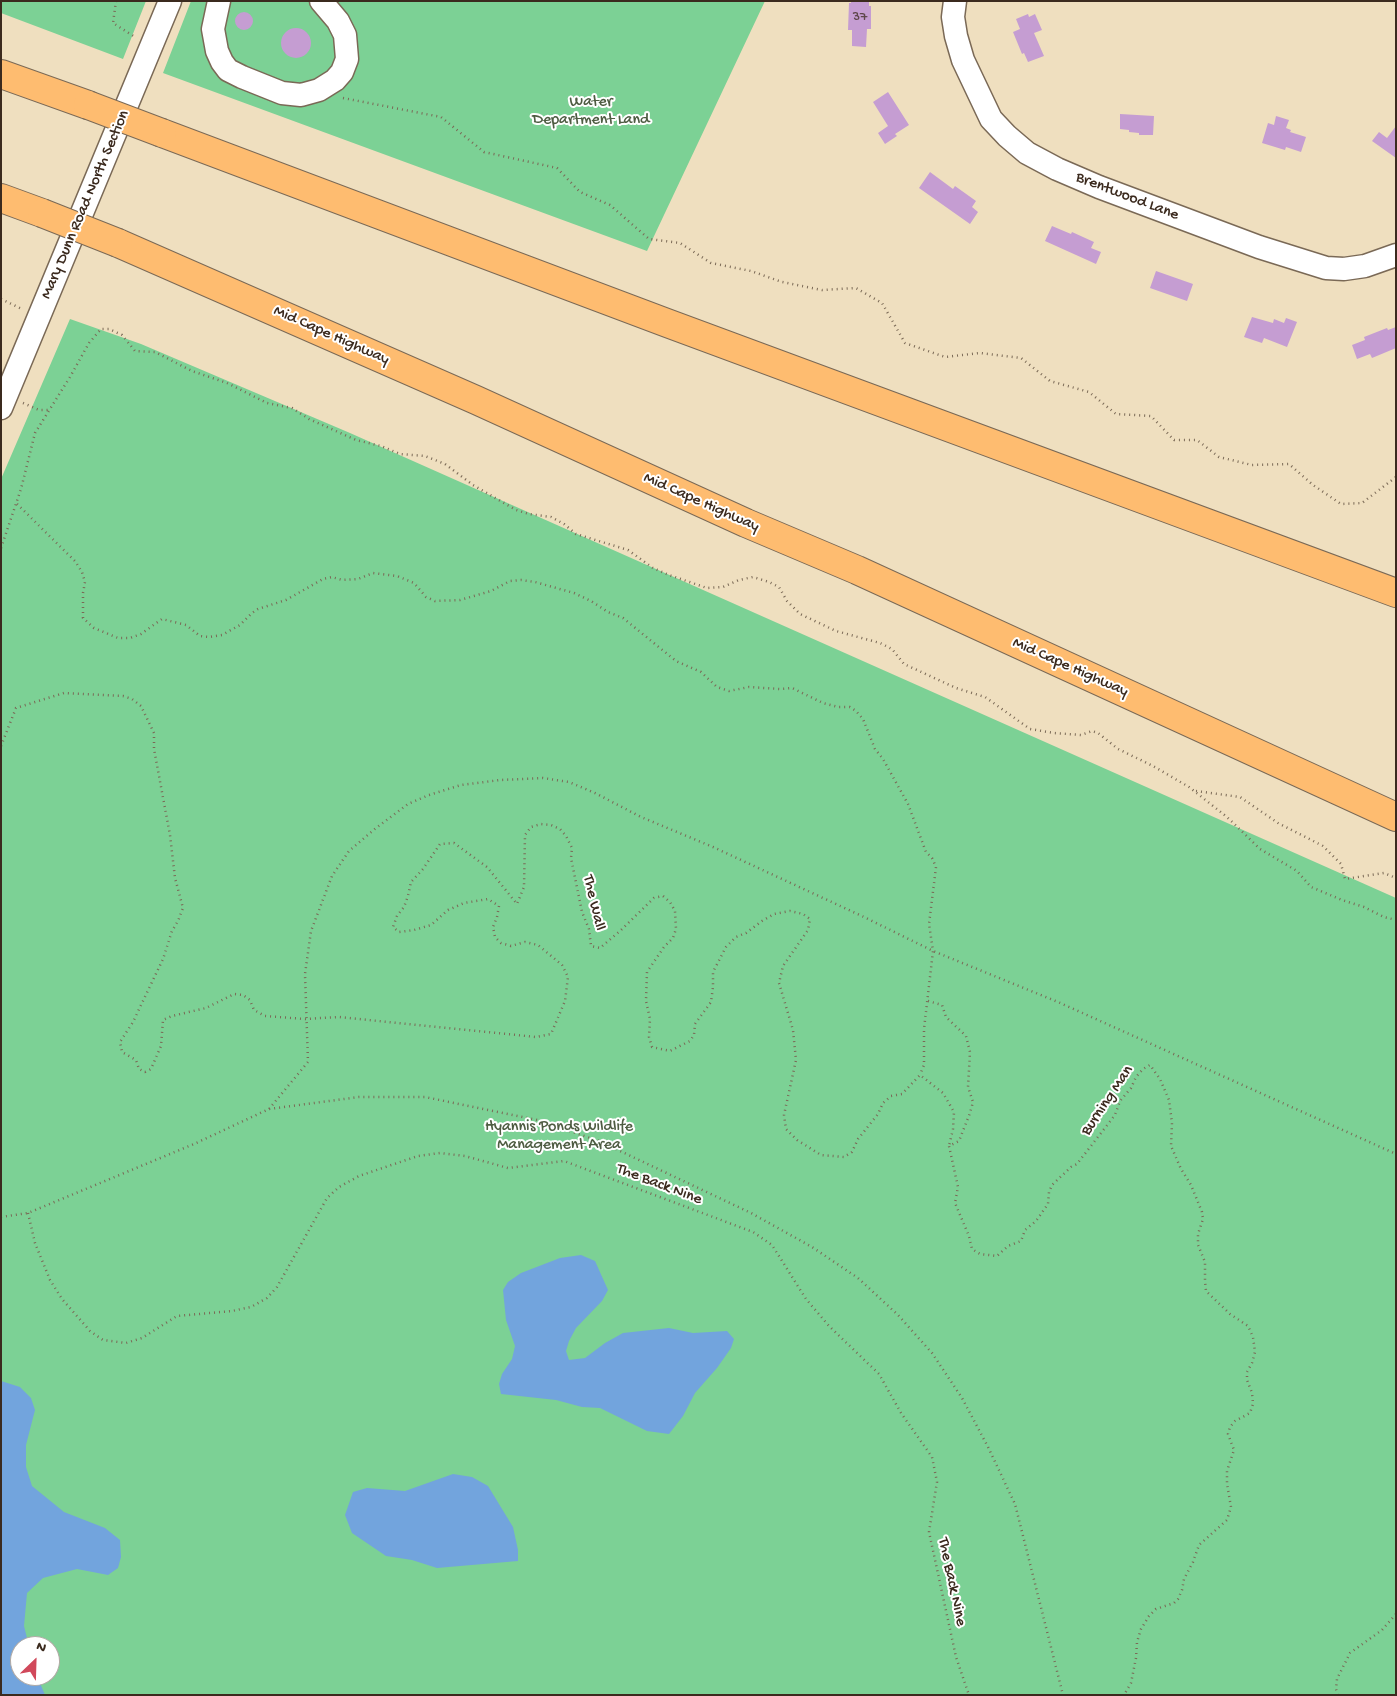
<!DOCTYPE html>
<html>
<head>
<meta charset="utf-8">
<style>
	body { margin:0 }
	#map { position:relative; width:1397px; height:1696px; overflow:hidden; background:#efdfbf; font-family:"Gochi Hand",sans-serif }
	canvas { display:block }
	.frame { position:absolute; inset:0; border:2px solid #3b2a1e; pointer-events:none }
	.north { position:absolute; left:10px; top:1636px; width:50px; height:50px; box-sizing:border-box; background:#fff; border:1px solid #b1aaa5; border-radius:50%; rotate:24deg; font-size:14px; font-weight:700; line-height:20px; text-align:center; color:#3b2a1e }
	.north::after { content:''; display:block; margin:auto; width:18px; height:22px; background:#d1495b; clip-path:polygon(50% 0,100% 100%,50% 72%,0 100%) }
</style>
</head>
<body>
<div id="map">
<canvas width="1397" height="1696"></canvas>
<div class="frame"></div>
<div class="north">N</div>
</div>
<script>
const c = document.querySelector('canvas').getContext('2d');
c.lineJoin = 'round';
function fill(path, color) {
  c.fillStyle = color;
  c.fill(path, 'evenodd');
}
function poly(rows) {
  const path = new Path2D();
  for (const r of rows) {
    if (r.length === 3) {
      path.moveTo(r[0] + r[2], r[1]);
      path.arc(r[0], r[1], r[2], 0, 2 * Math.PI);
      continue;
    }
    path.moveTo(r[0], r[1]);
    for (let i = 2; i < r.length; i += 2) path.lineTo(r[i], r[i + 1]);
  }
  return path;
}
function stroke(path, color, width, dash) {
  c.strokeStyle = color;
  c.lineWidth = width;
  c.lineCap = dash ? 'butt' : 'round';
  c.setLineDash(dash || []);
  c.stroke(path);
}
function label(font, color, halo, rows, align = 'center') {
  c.font = font + ' "Gochi Hand",sans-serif';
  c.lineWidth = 4;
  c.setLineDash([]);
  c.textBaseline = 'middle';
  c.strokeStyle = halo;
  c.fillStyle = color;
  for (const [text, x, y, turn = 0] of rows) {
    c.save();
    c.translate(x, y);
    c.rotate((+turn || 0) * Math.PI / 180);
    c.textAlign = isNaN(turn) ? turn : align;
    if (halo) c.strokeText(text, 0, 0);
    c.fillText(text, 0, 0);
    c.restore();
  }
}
fill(poly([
	[1,1,146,1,123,59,1,13],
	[191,1,765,1,647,251,163,73],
	[70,319,141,344,350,433,1396,898,1396,1695,1,1695,1,479],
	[20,1646,50,1646,50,1676,20,1676]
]), '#7cd195');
fill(poly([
	[581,1255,595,1261,608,1290,602,1301,576,1328,569,1341,566,1351,569,1360,585,1358,605,1343,623,1333,669,1328,693,1333,727,1331,734,1339,731,1348,717,1368,695,1393,683,1416,669,1434,647,1431,600,1408,582,1407,556,1400,501,1394,499,1384,502,1374,512,1359,515,1346,506,1320,503,1290,508,1282,521,1273,560,1258],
	[1,1381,20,1387,31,1398,35,1410,26,1445,26,1467,32,1486,64,1512,105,1528,120,1540,121,1557,118,1568,108,1575,77,1569,43,1578,27,1593,24,1626,29,1646,20,1646,20,1676,37,1676,45,1695,1,1695],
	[453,1474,472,1477,488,1486,513,1527,518,1550,518,1561,437,1568,412,1560,386,1556,352,1533,345,1515,353,1492,367,1488,405,1491]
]), '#72a4dd');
fill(poly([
	[851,1,869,1,869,6,871,6,871,29,867,29,866,47,852,46,852,30,848,30,849,3,851,3],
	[244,21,9],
	[1028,14,1029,17,1035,14,1042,30,1034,33,1044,56,1028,62,1024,53,1022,54,1013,32,1020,29,1016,19],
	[296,43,15],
	[888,92,909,125,895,134,897,136,885,144,878,133,888,126,873,102],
	[1120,114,1154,116,1153,135,1139,135,1139,133,1129,132,1129,130,1120,129],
	[1276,116,1289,120,1286,128,1291,130,1290,132,1306,137,1301,152,1286,147,1285,150,1262,143,1268,123,1274,125],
	[1396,126,1396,158,1372,141,1379,132,1387,138],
	[930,172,953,189,955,186,976,201,972,207,978,212,970,224,919,188],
	[1052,226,1071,234,1072,232,1094,242,1091,248,1101,252,1096,264,1045,241],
	[1156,271,1193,284,1187,301,1150,288],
	[1252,317,1273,323,1274,319,1284,323,1286,318,1297,322,1287,347,1264,338,1262,343,1244,337],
	[1396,327,1396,348,1372,358,1370,354,1357,359,1352,345,1365,340,1364,337,1387,328,1388,330]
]), '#c59dd2');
const minor = poly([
	[219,1,213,29,217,51,222,62,228,70,242,77,282,93,301,95,319,90,335,80,342,72,347,59,345,35,338,21,321,1],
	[955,1,953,17,956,36,963,60,991,119,1007,136,1027,153,1057,169,1099,187,1259,247,1326,268,1344,269,1365,266,1396,255],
	[1,408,170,1]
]);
const highway = poly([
	[1,74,88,105],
	[162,133,667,323,1396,593],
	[1,198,42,213],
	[118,243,476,400,746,523,857,570,1396,817]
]);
stroke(minor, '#7a6956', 25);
stroke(highway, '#7a6956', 30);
stroke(poly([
	[116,1,113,23,135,37],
	[343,98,441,117,484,152,557,168,580,192,610,205,649,239,680,243,711,263,751,271,782,282,822,290,856,288,882,303,905,343,945,357,980,353,1021,358,1050,381,1089,392,1116,414,1151,416,1174,440,1197,440,1219,457,1252,465,1289,464,1313,485,1341,504,1362,503,1396,477],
	[1,299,22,309],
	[23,403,39,410,49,410],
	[17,504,75,561,82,572,85,582,83,593,83,618,94,628,118,638,130,638,141,634,162,619,186,625,200,636,209,637,222,635,240,625,252,613,258,609,286,600,323,579,332,577,342,580,358,579,373,573,397,576,414,583,426,597,435,601,460,600,491,591,510,581,521,580,535,582,574,593,591,601,608,612,623,618,676,661,701,672,717,687,729,691,749,687,780,689,792,688,823,703,838,707,850,707,856,711,863,719,875,749,883,759,908,804,926,852,932,858,936,867,929,924,933,951,924,1029,924,1065,920,1075],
	[1,548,21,489,35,433,70,377,89,343,101,329,109,329,122,335,135,351,155,352,192,371,227,383,267,403,292,408,309,419,356,440,381,446,400,454,425,456,445,464,473,485,516,510,529,514,551,517,564,524,576,534,628,550,653,568,669,575,707,588,723,587,739,580,753,577,769,582,779,587,787,601,800,614,836,631,880,643,892,649,904,664,956,688,985,697,1030,729,1054,733,1081,735,1092,731,1098,733,1118,749,1153,766,1189,787,1227,817,1260,849,1297,871,1311,887,1342,900,1364,907,1384,917,1396,920],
	[1,746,16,708,64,693,123,696,132,699,141,706,154,733,154,749,170,835,175,878,183,908,178,921,172,931,163,959,133,1022,120,1042,122,1052,136,1060,139,1069,145,1072,151,1069,161,1046,163,1020,172,1016,206,1008,234,994,243,995,250,1000,254,1010,265,1016,305,1019,339,1017,536,1037,551,1034,565,1001,568,977,562,965,538,945,525,942,511,946,501,943,495,937,493,927,497,917,499,906,488,899,464,903,448,910,431,925,414,930,399,932,393,927,397,916,404,907,408,896,411,882,423,869,440,844,454,843,487,867,517,904,524,887,525,835,531,827,541,824,551,825,560,829,566,836,572,848,571,858,582,912,589,929,591,946,600,948,620,931,654,898,663,896,670,902,675,911,676,929,673,938,664,947,647,972,646,1001,650,1019,649,1037,652,1047,670,1051,690,1041,694,1035,695,1024,711,1002,713,987,713,972,726,947,736,937,746,933,762,921,774,914,790,911,803,914,810,919,808,930,783,966,779,983,793,1030,796,1060,784,1115,786,1129,797,1140,821,1155,844,1157,852,1152,858,1139,878,1114,883,1103,891,1096,902,1094,920,1075,943,1093,954,1112,953,1129,949,1146],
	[1196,791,1240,797,1278,823,1323,846,1341,864,1345,879,1384,873,1396,878],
	[928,1001,942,1005,946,1017,966,1036,970,1052,968,1087,973,1102,970,1113,959,1141,949,1146,958,1187,955,1203,969,1236,972,1249,980,1254,997,1256,1008,1246,1021,1241,1025,1230,1036,1221,1048,1204,1049,1192,1052,1185,1071,1167,1077,1164,1115,1115,1120,1101,1131,1088,1136,1077,1143,1069,1150,1065,1160,1079,1169,1100,1172,1123,1171,1146,1181,1169,1191,1185,1202,1212,1203,1219,1198,1234,1198,1245,1205,1262,1205,1281,1206,1291,1230,1314,1248,1326,1253,1337,1255,1352,1252,1363,1247,1372,1247,1380,1252,1393,1253,1404,1250,1413,1235,1421,1230,1427,1228,1434,1234,1450,1227,1471,1227,1484,1231,1507,1227,1520,1199,1545,1193,1562,1184,1579,1182,1590,1178,1599,1174,1603,1156,1609,1149,1616,1141,1629,1137,1642,1136,1658,1131,1683,1124,1695],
	[269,1109,308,1062,305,974,311,931,332,876,349,851,376,828,408,804,429,795,461,785,500,780,543,778,569,782,595,793,641,817,713,847,864,917,933,951,1058,1002,1396,1154],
	[28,1213,35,1243,50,1280,62,1299,90,1331,103,1340,126,1343,142,1338,177,1316,232,1311,251,1307,267,1298,277,1287,327,1198,339,1187,359,1176,418,1156,440,1153,465,1156,508,1168,564,1161,753,1232,772,1245,806,1299,829,1326,879,1374,901,1413,932,1457,937,1482,929,1532,956,1657,969,1695],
	[1,1217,28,1213,194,1144,269,1109,359,1097,425,1097,537,1120,599,1141,751,1213,812,1247,858,1278,898,1315,932,1353,962,1398,988,1447,1015,1504,1063,1695],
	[1338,1695,1336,1689,1337,1679,1350,1653,1382,1630,1396,1614]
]), '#7a6956', 2.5, [1, 4]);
stroke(minor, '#fff', 22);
stroke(highway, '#febc70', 28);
const highwayBridge = poly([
	[88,105,162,133],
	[42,213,118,243]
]);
stroke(highwayBridge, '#7a6956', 30, []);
stroke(highwayBridge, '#febc70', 28);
label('14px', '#5e474b', null, [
	["37",860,18]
]);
label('16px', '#4e5c42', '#fff', [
	["Water",591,103],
	["Department Land",591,121],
	["Hyannis Ponds Wildlife",559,1128],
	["Management Area",559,1146]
]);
label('16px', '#3b2a1e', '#fff', [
	["Brentwood Lane",1127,197,21],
	["Mary Dunn Road North Section",86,205,-67],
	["Mid Cape Highway",331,336,24],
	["Mid Cape Highway",701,503,24],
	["Mid Cape Highway",1070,668,24],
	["The Wall",593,903,77],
	["Burning Man",1108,1101,-56],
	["The Back Nine",659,1185,21],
	["The Back Nine",951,1582,78]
]);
</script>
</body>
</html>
